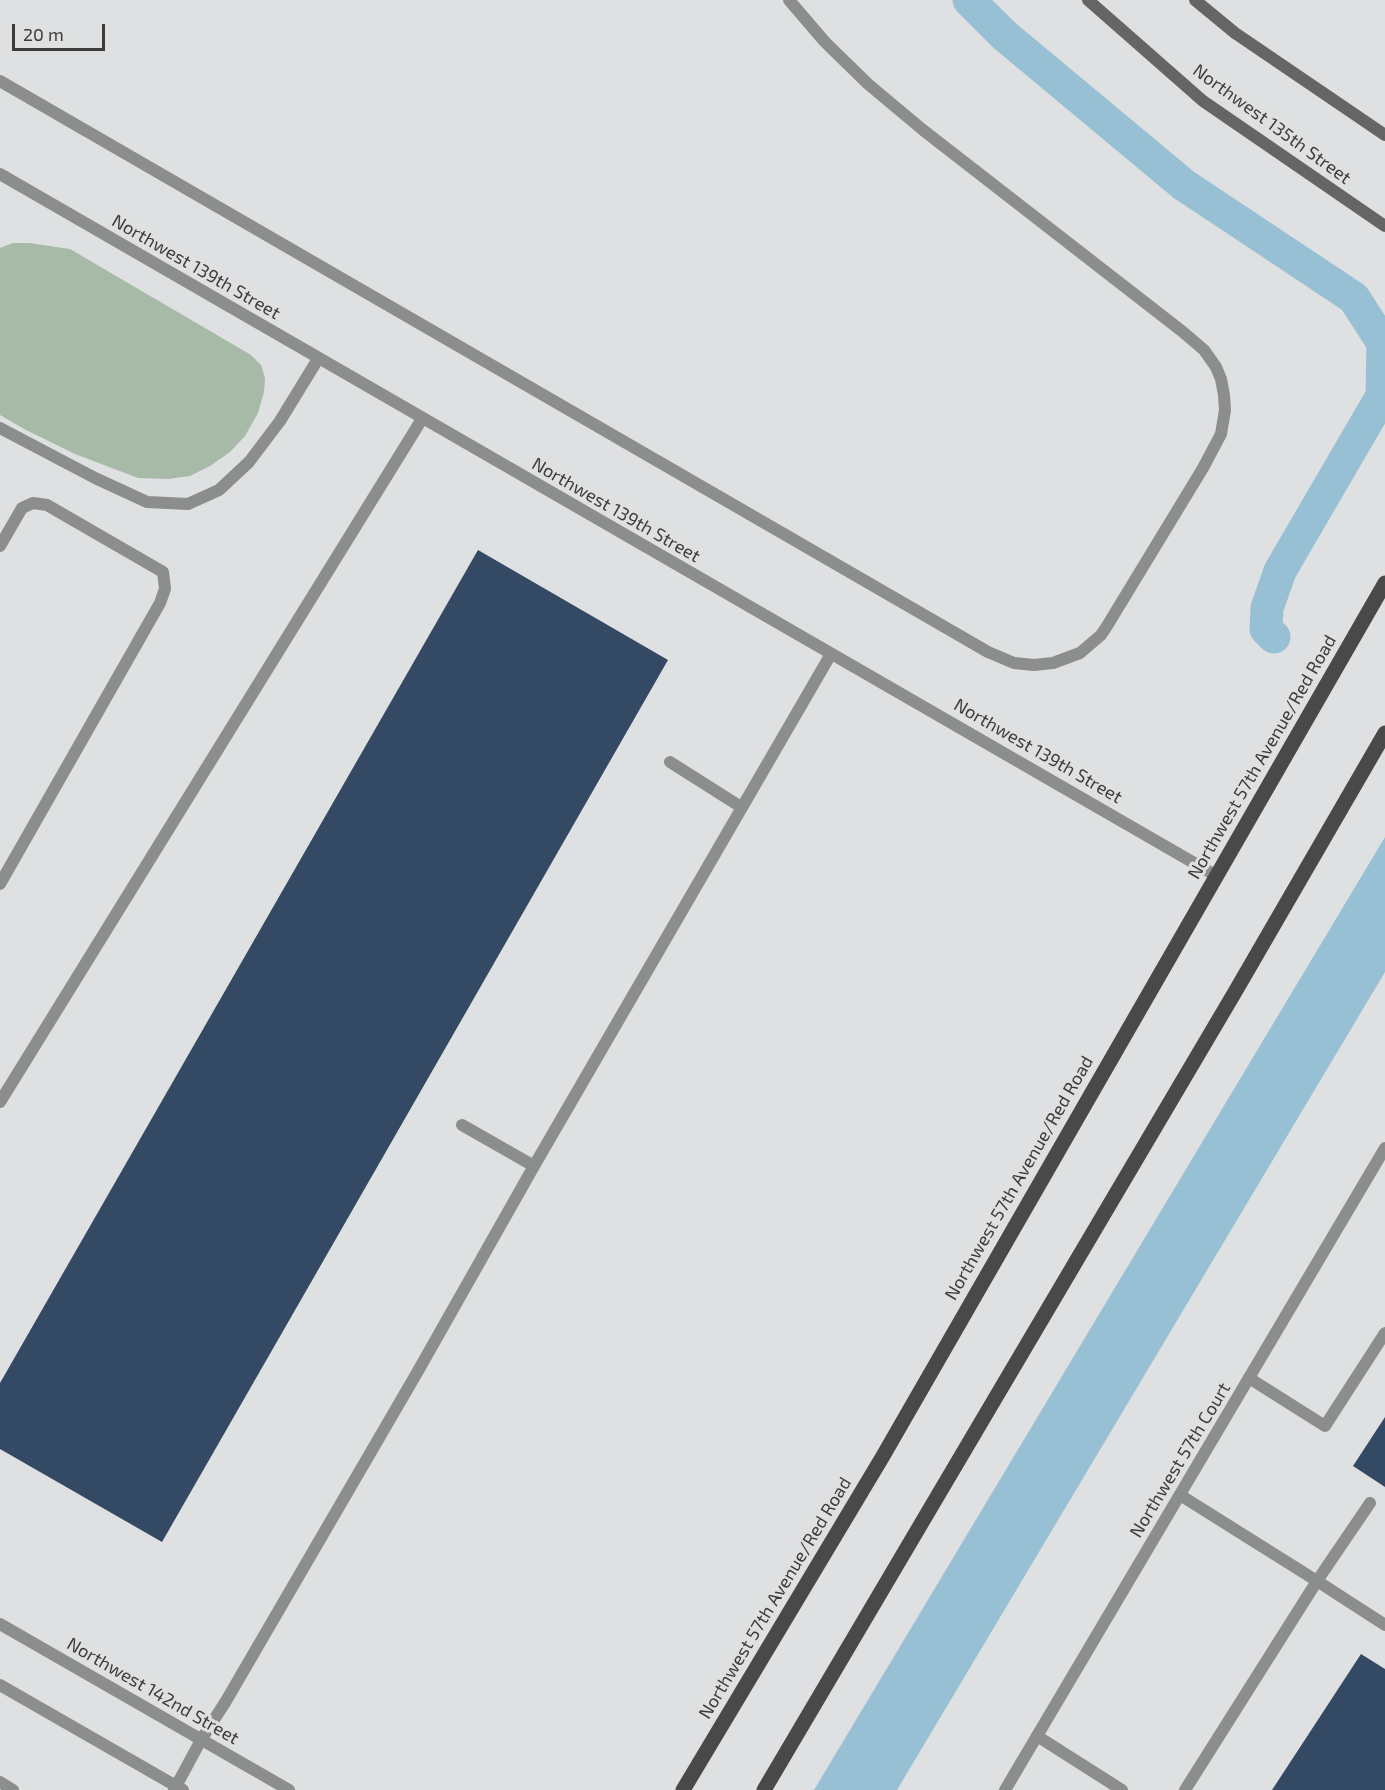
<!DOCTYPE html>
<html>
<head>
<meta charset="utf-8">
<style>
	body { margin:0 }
	#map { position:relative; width:1385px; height:1790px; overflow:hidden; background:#dfe0e1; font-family:"Exo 2",sans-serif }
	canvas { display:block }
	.scale { position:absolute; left:12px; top:24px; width:93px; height:27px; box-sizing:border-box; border:3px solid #3c3c3d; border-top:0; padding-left:8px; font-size:18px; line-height:21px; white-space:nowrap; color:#3c3c3d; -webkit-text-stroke:4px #dfe0e1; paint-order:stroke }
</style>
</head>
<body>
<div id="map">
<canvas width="1385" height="1790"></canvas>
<div class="scale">20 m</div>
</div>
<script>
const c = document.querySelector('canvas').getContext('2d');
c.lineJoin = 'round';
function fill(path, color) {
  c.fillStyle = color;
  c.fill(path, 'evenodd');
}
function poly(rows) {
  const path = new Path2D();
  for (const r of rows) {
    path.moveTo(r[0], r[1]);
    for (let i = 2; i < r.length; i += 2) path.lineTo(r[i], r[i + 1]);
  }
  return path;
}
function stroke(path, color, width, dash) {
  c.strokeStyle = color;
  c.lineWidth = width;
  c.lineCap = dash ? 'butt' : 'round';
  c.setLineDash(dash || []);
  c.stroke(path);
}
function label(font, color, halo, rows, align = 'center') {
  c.font = font + ' "Exo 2",sans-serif';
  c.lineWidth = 6;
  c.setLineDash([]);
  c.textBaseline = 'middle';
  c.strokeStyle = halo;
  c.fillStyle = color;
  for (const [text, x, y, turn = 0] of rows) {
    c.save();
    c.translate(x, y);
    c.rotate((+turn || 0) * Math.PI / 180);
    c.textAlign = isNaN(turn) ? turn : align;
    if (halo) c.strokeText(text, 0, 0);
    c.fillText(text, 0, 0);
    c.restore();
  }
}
fill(poly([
	[13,243,30,243,70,249,251,355,261,365,265,378,264,392,258,413,245,436,230,452,210,466,190,476,168,479,138,478,75,454,24,429,0,415,0,248]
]), '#a7baa7');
fill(poly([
	[1385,837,1385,972,897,1790,814,1790]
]), '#98c0d4');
stroke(poly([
	[969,0,1004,35,1184,185,1354,298,1383,343,1382,396,1280,571,1267,608,1266,629,1274,637]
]), '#98c0d4', 33);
fill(poly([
	[478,550,668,660,162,1542,0,1449,0,1383],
	[1385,1417,1385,1487,1353,1466],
	[1361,1654,1385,1669,1385,1790,1272,1790]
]), '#344963');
stroke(poly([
	[0,81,988,652,1014,663,1034,665,1053,663,1080,653,1101,635,1107,626,1203,468,1221,434,1225,410,1224,395,1221,379,1216,367,1204,350,1183,332,923,130,868,84,825,42,789,0],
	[0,428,95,478,147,502,188,504,219,490,249,462,280,421,318,359],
	[0,546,22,508,33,503,47,505,163,572,165,589,160,603,0,884],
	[670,762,741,807],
	[0,1102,422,419],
	[462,1125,534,1166],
	[1249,1378,1325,1426,1385,1333],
	[1180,1495,1317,1581,1185,1790],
	[1370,1503,1317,1581,1385,1625],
	[1037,1736,1122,1790],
	[201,1740,226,1701,418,1371,534,1166,831,654],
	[0,1782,13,1790]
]), '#8c8d8d', 12);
stroke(poly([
	[0,174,1215,875],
	[0,1624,289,1790],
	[0,1685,183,1790],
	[174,1790,201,1740],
	[1005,1790,1385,1148]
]), '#8c8d8d', 12);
stroke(poly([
	[1088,0,1203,101,1385,226],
	[1195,0,1235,33,1385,135]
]), '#656566', 12);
stroke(poly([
	[683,1790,883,1456,1385,583],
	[764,1790,1235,992,1385,733]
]), '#49494a', 15);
label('18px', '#3c3c3d', '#dfe0e1', [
	["Northwest 135th Street",1272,124,36],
	["Northwest 139th Street",196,267,30],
	["Northwest 139th Street",616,510,30],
	["Northwest 139th Street",1038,751,30],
	["Northwest 57th Avenue/Red Road",1262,757,-60],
	["Northwest 57th Avenue/Red Road",1019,1178,-60],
	["Northwest 57th Court",1180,1460,-59],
	["Northwest 57th Avenue/Red Road",775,1598,-59],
	["Northwest 142nd Street",153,1691,30]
]);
</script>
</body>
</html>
